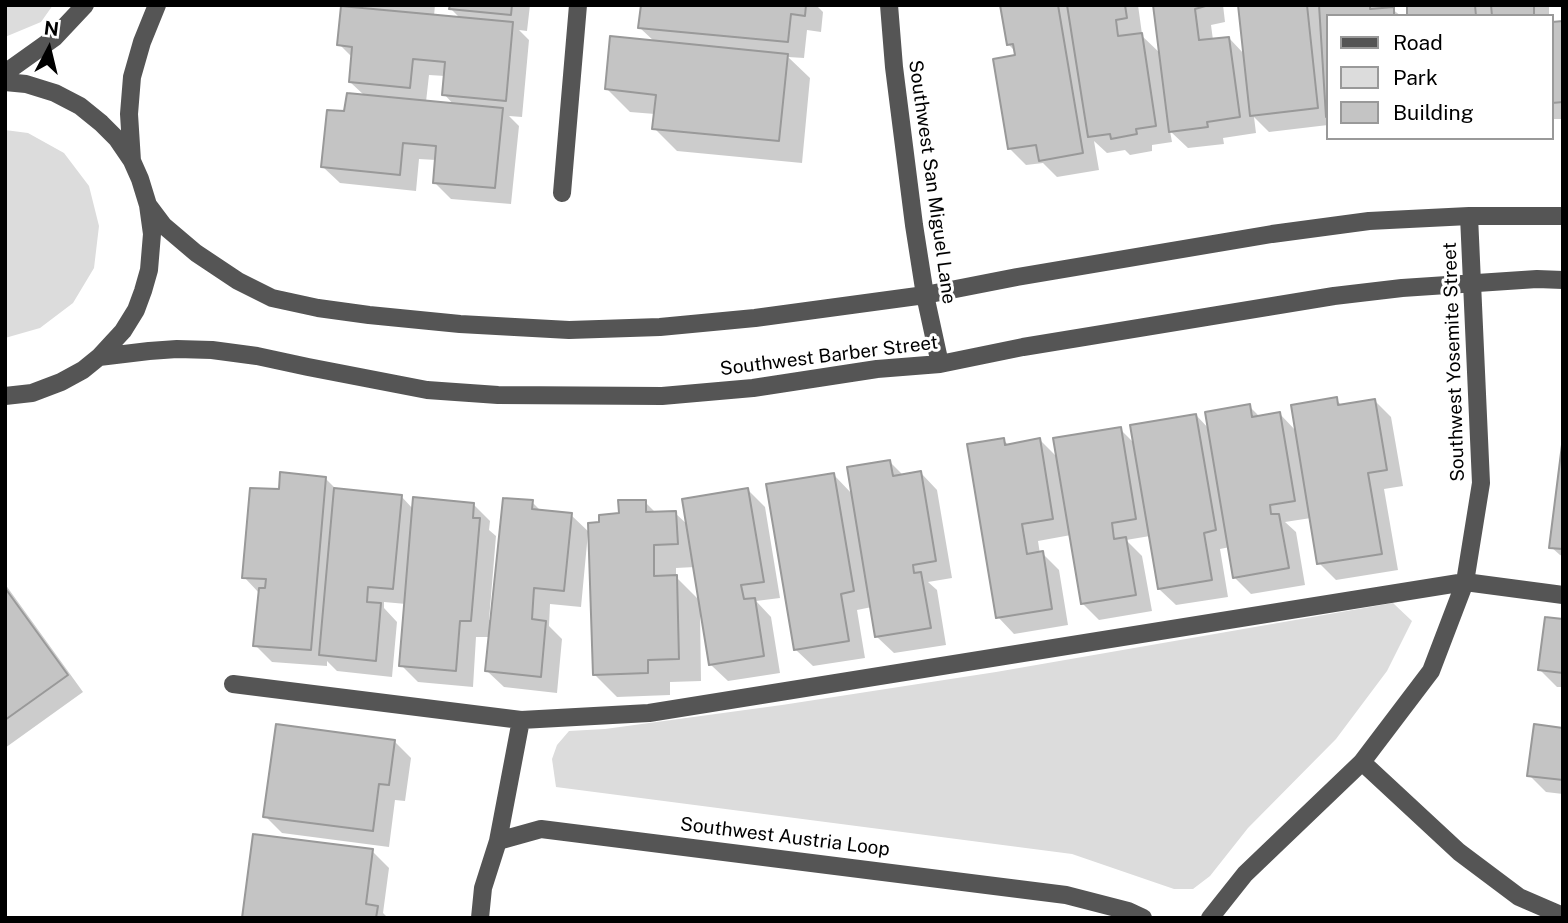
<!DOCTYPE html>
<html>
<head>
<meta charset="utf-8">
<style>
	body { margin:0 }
	#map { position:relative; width:1568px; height:923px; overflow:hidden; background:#fff; font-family:"Public Sans",sans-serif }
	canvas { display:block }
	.frame { position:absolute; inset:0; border:7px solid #000; pointer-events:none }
	.legend { position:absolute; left:1326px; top:14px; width:228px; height:126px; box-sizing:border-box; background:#fff; border:2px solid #999; margin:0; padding:9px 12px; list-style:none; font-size:21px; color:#000 }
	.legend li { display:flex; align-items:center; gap:14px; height:35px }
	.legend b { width:35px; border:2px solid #999 }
	.north { position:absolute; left:14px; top:14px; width:70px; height:70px; -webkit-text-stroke:5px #fff; paint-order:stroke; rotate:7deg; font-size:19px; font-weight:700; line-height:28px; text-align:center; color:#000 }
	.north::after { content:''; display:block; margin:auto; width:24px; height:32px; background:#000; clip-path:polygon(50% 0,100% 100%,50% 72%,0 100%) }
</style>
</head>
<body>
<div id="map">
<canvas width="1568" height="923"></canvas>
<div class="frame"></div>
<ul class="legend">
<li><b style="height:9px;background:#555"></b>Road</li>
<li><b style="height:19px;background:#dcdcdc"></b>Park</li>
<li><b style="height:19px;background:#c4c4c4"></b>Building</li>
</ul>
<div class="north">N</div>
</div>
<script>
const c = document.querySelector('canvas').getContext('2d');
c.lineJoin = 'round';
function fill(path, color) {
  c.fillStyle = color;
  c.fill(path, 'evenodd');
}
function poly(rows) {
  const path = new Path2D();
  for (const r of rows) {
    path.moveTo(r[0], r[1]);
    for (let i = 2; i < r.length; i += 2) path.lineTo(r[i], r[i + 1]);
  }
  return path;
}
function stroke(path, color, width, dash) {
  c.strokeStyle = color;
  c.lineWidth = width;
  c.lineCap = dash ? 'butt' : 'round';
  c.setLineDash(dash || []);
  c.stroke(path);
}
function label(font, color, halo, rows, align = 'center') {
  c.font = font + ' "Public Sans",sans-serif';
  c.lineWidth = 6;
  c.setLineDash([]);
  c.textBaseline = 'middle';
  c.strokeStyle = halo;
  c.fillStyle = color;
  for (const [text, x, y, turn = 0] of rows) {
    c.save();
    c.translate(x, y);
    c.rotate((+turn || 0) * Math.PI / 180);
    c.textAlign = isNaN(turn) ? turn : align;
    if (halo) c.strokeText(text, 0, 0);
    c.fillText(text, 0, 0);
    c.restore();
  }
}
fill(poly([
	[5,5,53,5,41,22,5,37],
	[5,130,28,133,64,153,89,186,99,226,94,268,73,303,40,328,5,338],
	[1393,603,1412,621,1387,671,1336,739,1248,828,1210,876,1193,889,1174,889,1072,854,556,787,552,759,557,745,569,731,605,729,782,705,996,672]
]), '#dcdcdc');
fill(poly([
	[362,5,435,5,434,16,461,19,451,9,452,5,530,5,527,31,519,30,529,40,522,117,509,116,519,126,511,204,451,199,434,182,436,160,419,159,416,191,340,183,323,167,346,113,365,96,350,82,353,58,339,44,367,10],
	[429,75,445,76,444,94,454,105,426,102],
	[642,5,816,5,823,12,821,32,807,30,804,58,788,57,810,78,802,163,677,151,654,128,655,114,630,112,607,89,655,42,640,28],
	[1002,5,1138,5,1142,34,1141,35,1161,54,1154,5,1223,5,1225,22,1211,25,1213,40,1229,38,1245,55,1240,5,1316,5,1321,10,1321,5,1392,5,1392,9,1401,16,1328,16,1328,125,1269,132,1254,117,1256,133,1223,138,1224,144,1188,148,1170,131,1172,142,1152,145,1152,151,1130,155,1125,150,1107,153,1094,141,1099,170,1057,177,1043,163,1026,165,1010,149,1017,57,1016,52,1009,45],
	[1409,5,1563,5,1563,7,1549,7,1549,16,1409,16],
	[1552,23,1563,23,1563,119,1552,119],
	[1336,399,1342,406,1374,400,1391,417,1403,486,1384,489,1398,570,1336,580,1319,563,1311,518,1285,522,1296,532,1305,585,1251,594,1235,578,1230,547,1220,549,1228,597,1176,605,1159,589,1150,536,1126,540,1142,556,1152,611,1099,620,1082,603,1071,535,1038,541,1040,554,1042,553,1059,570,1068,625,1014,634,998,617,1003,439,1009,446,1040,440,1059,459,1120,429,1135,444,1196,415,1210,430,1249,406,1260,417,1279,413,1297,432],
	[1563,452,1563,556,1560,555,1551,547],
	[890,462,904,476,921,473,937,490,952,578,928,582,937,590,946,645,894,653,877,637,872,607,857,610,865,658,813,666,796,650,834,475,853,495],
	[325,478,337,490,401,496,413,509,473,504,490,521,489,530,496,536,489,620,492,620,532,502,542,512,571,515,590,533,588,533,581,607,550,604,549,626,562,639,557,693,504,687,487,671,490,637,476,637,473,687,418,682,401,665,406,604,384,602,384,608,397,622,392,677,337,671,327,661,327,666,272,662,255,645,260,594,244,577,280,491],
	[748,490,765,507,780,598,756,601,771,617,780,673,728,681,711,665,702,609,700,610,701,681,670,682,670,695,617,697,594,674,601,524,645,502,656,513,675,513,688,525],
	[695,567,700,601,676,577,676,568],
	[5,584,83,692,5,748],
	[1563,621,1563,687,1557,687,1540,670],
	[1563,730,1563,794,1546,792,1529,775],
	[394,741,411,758,405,801,395,800,389,847,282,833,265,816],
	[372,851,389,868,383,913,388,918,243,918]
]), '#0003');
const building = poly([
	[450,5,512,5,511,15,449,9,450,5],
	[641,5,806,5,805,16,791,14,788,42,638,28,641,5],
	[1000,5,1058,5,1083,153,1039,161,1036,145,1008,149,993,59,1015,55,1013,44,1007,45,1000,5],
	[1067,5,1125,5,1127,18,1116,20,1118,36,1142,33,1156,126,1136,129,1137,134,1111,139,1110,134,1088,137,1067,5],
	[1153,5,1209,5,1195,9,1199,40,1229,37,1240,117,1207,122,1208,127,1169,132,1153,5],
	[1238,5,1307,5,1318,108,1250,116,1238,5],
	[1319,5,1370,5,1370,9,1394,7,1394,16,1328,16,1328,117,1326,117,1319,5],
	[1407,5,1475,5,1476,16,1407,16,1407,5],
	[1491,5,1534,5,1534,16,1492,16,1491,5],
	[341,6,513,22,506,101,442,95,445,62,413,59,410,88,349,82,352,47,337,45,341,6],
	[1563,21,1563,102,1552,103,1552,22,1563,21],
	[610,36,788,54,779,141,652,129,656,95,605,89,610,36],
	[347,93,503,108,495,188,433,183,436,146,403,143,400,175,321,167,327,110,344,111,347,93],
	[1337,397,1338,405,1375,399,1387,470,1368,473,1382,554,1317,564,1291,405,1337,397],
	[1250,404,1252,417,1280,412,1295,501,1270,505,1271,514,1279,514,1289,568,1233,578,1205,412,1250,404],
	[1196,414,1216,530,1204,533,1212,580,1158,589,1130,425,1196,414],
	[1121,427,1136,519,1112,523,1114,539,1126,537,1136,595,1081,604,1053,438,1121,427],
	[1563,437,1563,549,1549,548,1563,437],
	[1004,438,1005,445,1040,438,1053,519,1022,524,1027,554,1043,551,1052,609,996,618,967,444,1004,438],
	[890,460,893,476,921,471,936,561,913,565,914,573,921,572,931,628,875,637,847,467,890,460],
	[280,472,326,477,311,650,253,646,259,588,265,588,266,579,242,578,250,488,279,489,280,472],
	[834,473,854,591,841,594,849,641,794,650,766,484,834,473],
	[334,488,402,495,393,589,368,587,367,602,381,603,376,661,319,655,334,488],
	[748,488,764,582,741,585,744,599,755,598,764,656,709,665,682,499,748,488],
	[413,497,474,503,473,518,480,518,471,621,460,621,456,671,399,666,413,497],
	[503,498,533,500,532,509,572,513,564,591,534,588,532,619,546,621,541,677,485,671,503,498],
	[618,500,646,500,646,512,676,511,678,544,654,545,654,576,677,575,679,659,648,660,648,673,593,675,588,523,599,522,599,515,619,513,618,500],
	[5,588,68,675,5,720,5,588],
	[1545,617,1563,619,1563,673,1538,670,1545,617],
	[276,724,395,740,389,785,379,784,373,831,263,817,276,724],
	[1534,724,1563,728,1563,780,1527,776,1534,724],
	[253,834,373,849,366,904,378,906,376,918,242,918,253,834]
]);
fill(building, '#c4c4c4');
stroke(building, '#999', 2);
stroke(poly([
	[889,5,894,67,914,225,925,295,940,364],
	[5,73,54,38,85,5],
	[5,82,26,84,55,93,80,106,101,123,117,139,132,161,140,179,148,205,152,234,149,270,143,291,136,310,123,331,99,357,83,370,61,382,32,393,5,396],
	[132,161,129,114,132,77,142,42,157,5],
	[562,193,578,5],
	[148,205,163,225,196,253,238,281,272,298,318,308,369,315,460,324,569,330,660,327,755,318,925,295,1017,277,1272,234,1369,221,1469,216,1563,216],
	[99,357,149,351,177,349,212,350,257,356,308,367,427,390,498,395,662,396,753,388,877,369,940,364,1023,347,1334,296,1402,288,1537,279,1563,280],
	[233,684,521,720,649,713,1465,582,1563,595],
	[1362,762,1459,852,1519,897,1563,916],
	[498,841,521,720],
	[480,918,483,888,498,841,541,829,1066,895,1128,911,1143,918],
	[1210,918,1245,874,1362,762,1431,671,1465,582,1481,483,1469,216]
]), '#555', 18);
label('19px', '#000', '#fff', [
	["Southwest San Miguel Lane",932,182,82],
	["Southwest Barber Street",829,356,-7],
	["Southwest Yosemite Street",1454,362,-92],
	["Southwest Austria Loop",785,837,7]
]);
</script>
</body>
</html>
